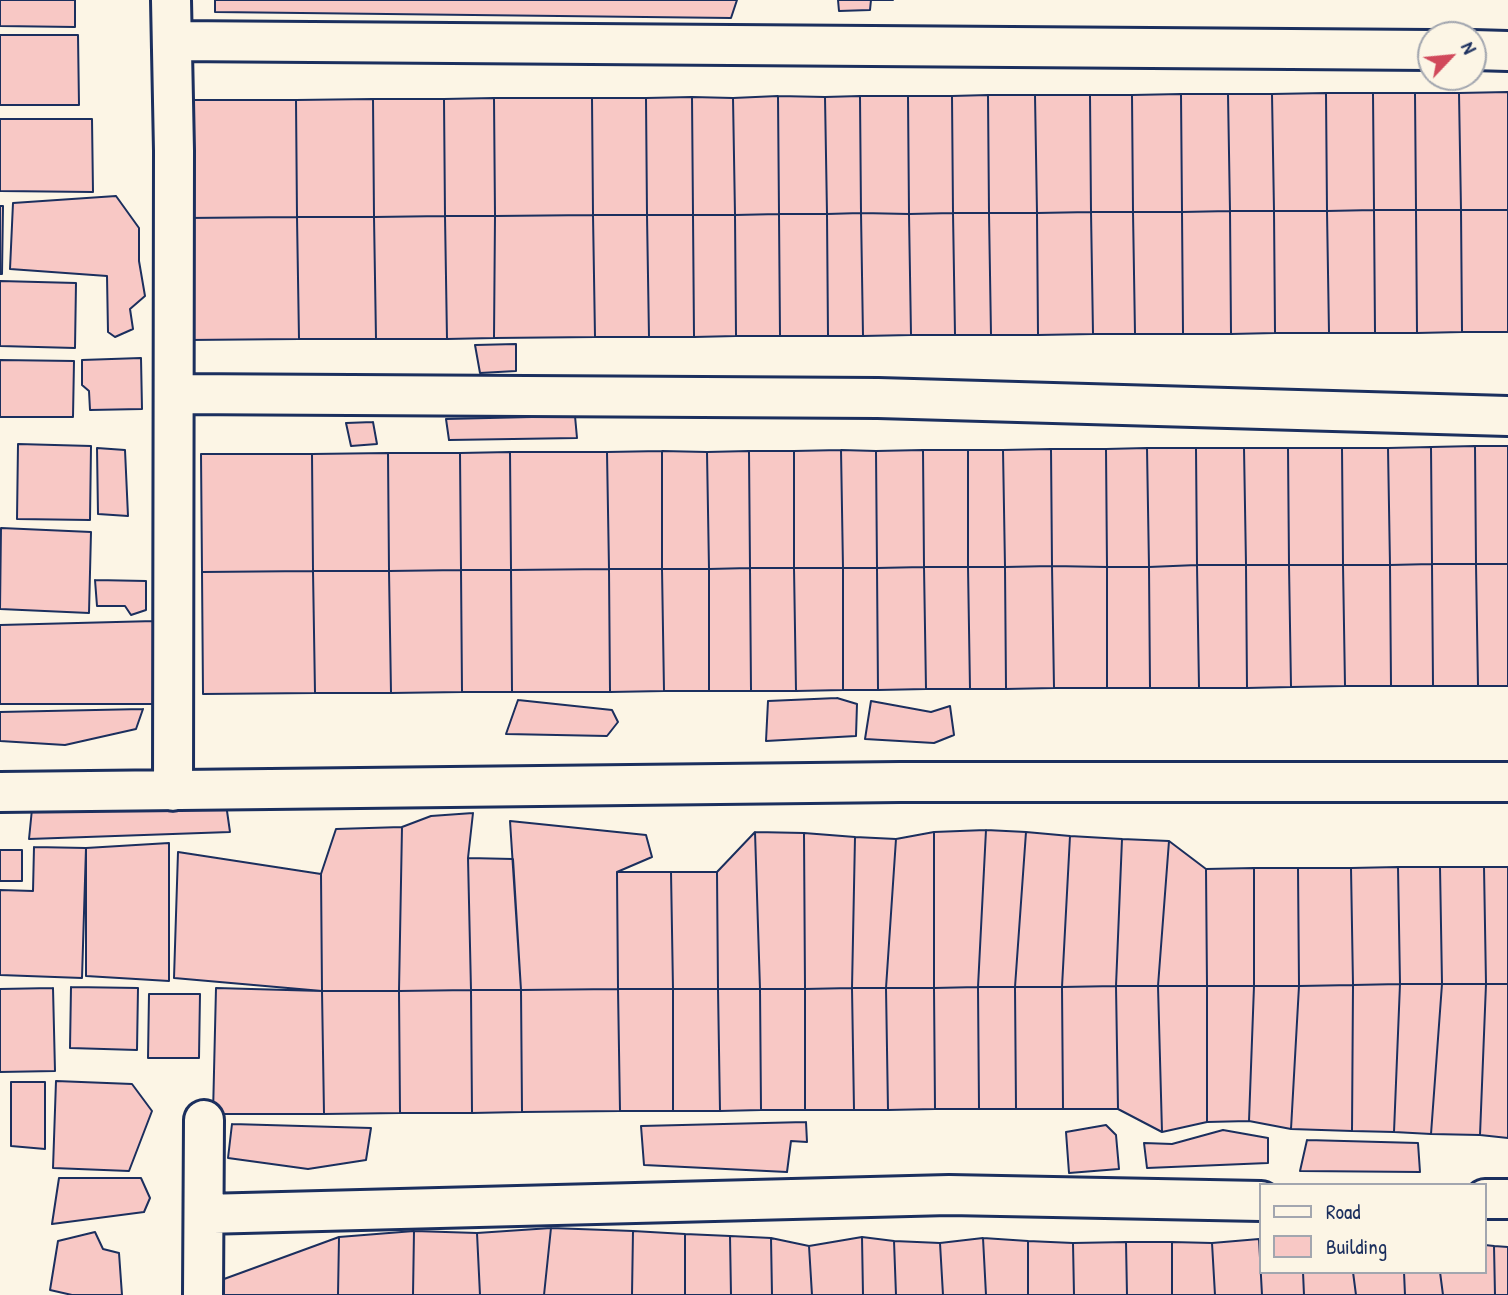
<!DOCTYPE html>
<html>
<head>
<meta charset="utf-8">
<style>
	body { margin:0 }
	#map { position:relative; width:1508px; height:1295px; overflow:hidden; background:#fcf5e5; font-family:"Patrick Hand",sans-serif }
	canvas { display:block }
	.legend { position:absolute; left:1259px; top:1183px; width:228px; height:91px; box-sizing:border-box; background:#fcf5e5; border:2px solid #a2a6af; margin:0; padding:9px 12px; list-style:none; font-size:21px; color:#1b2f5e }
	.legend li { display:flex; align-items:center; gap:14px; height:35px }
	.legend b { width:35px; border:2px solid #a2a6af }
	.north { position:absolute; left:1417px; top:21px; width:70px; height:70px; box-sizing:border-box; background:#fcf5e5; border:2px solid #a2a6af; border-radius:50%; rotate:64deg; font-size:19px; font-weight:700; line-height:28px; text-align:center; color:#1b2f5e }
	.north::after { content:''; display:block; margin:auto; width:24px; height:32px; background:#d1495b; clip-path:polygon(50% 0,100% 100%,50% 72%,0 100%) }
</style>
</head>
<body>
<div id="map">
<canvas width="1508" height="1295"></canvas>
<ul class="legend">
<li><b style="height:9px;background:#fcf5e5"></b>Road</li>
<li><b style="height:19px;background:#f8c8c5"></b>Building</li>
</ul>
<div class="north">N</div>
</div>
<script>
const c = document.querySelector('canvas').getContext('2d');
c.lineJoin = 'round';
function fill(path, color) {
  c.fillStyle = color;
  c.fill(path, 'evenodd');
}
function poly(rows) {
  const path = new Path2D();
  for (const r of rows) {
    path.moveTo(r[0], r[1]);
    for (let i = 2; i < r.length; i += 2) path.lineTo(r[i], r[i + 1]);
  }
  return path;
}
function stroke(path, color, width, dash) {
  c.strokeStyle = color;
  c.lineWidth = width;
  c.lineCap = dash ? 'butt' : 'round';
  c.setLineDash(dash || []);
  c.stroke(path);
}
const building = poly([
	[0,0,75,0,75,27,0,26,0,0],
	[215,0,737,0,731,18,215,12,215,0],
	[838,0,893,0,871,0,870,10,839,11,838,0],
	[0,35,78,35,79,105,0,105,0,35],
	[1508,92,1508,210,1461,210,1459,93,1508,92],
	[1326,93,1327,211,1274,211,1272,94,1326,93],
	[1326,93,1373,93,1374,210,1327,211,1326,93],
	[1373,93,1415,93,1416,210,1374,210,1373,93],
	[1415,93,1459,93,1461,210,1416,210,1415,93],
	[1181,94,1182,212,1133,212,1132,95,1181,94],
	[1181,94,1228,94,1230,211,1182,212,1181,94],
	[1228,94,1272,94,1274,211,1230,211,1228,94],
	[988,95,989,213,953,213,952,96,988,95],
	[988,95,1035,95,1037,213,989,213,988,95],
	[1035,95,1090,95,1091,212,1037,213,1035,95],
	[1090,95,1132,95,1133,212,1091,212,1090,95],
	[778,96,825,97,827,214,779,214,778,96],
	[778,96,779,214,735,215,733,98,778,96],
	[860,96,908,96,909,214,861,213,860,96],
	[860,96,861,213,827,214,825,97,860,96],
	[908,96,952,96,953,213,909,214,908,96],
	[692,97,733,98,735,215,693,215,692,97],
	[692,97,693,215,647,215,646,98,692,97],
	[494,98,592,98,593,215,495,216,494,98],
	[494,98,495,216,445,216,444,99,494,98],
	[592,98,646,98,647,215,593,215,592,98],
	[373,99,374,217,297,217,296,100,373,99],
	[373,99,444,99,445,216,374,217,373,99],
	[185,100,296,100,297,217,186,218,185,100],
	[0,119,92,119,93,192,0,191,0,119],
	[116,196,139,228,139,261,145,296,130,309,133,329,115,337,108,332,107,276,10,269,13,203,116,196],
	[0,206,3,206,2,274,0,274,0,206],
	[1374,210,1416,210,1417,333,1375,333,1374,210],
	[1374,210,1375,333,1329,333,1327,211,1374,210],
	[1416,210,1461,210,1462,332,1417,333,1416,210],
	[1461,210,1508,210,1508,332,1462,332,1461,210],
	[1230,211,1274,211,1275,333,1231,334,1230,211],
	[1230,211,1231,334,1183,334,1182,212,1230,211],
	[1274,211,1327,211,1329,333,1275,333,1274,211],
	[1091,212,1133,212,1135,334,1093,334,1091,212],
	[1091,212,1093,334,1038,335,1037,213,1091,212],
	[1133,212,1182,212,1183,334,1135,334,1133,212],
	[861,213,909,214,911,335,863,336,861,213],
	[861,213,863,336,828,336,827,214,861,213],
	[953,213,955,335,911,335,909,214,953,213],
	[953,213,989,213,991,335,955,335,953,213],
	[989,213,1037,213,1038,335,991,335,989,213],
	[779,214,827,214,828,336,780,336,779,214],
	[779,214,780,336,736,336,735,215,779,214],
	[593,215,595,337,494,338,495,216,593,215],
	[593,215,647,215,649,337,595,337,593,215],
	[647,215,693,215,694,337,649,337,647,215],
	[693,215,735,215,736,336,694,337,693,215],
	[445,216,447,339,376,339,374,217,445,216],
	[445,216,495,216,494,338,447,339,445,216],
	[297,217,299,339,188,340,186,218,297,217],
	[297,217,374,217,376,339,299,339,297,217],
	[0,281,76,283,75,348,0,346,0,281],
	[516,344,516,371,480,373,475,345,516,344],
	[141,358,142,409,90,410,89,391,82,385,82,360,141,358],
	[0,360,74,361,73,417,0,417,0,360],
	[575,416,577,438,449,440,446,419,575,416],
	[373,422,377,444,351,446,346,423,373,422],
	[18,444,91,446,90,520,17,519,18,444],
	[1475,446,1508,446,1508,564,1476,564,1475,446],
	[1475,446,1476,564,1432,564,1431,447,1475,446],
	[1431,447,1432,564,1390,565,1388,448,1431,447],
	[97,448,125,450,128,516,98,514,97,448],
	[1147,448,1196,448,1197,565,1149,567,1147,448],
	[1147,448,1149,567,1107,567,1106,449,1147,448],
	[1196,448,1244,448,1246,565,1197,565,1196,448],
	[1244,448,1288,448,1289,565,1246,565,1244,448],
	[1288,448,1342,448,1343,565,1289,565,1288,448],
	[1342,448,1388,448,1390,565,1343,565,1342,448],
	[1051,449,1106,449,1107,567,1052,566,1051,449],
	[1051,449,1052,566,1005,567,1003,450,1051,449],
	[841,450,843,568,794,568,794,451,841,450],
	[841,450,876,451,877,568,843,568,841,450],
	[923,450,968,450,968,567,924,567,923,450],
	[923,450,924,567,877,568,876,451,923,450],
	[968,450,1003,450,1005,567,968,567,968,450],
	[662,451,707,452,709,569,662,569,662,451],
	[662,451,662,569,609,569,607,452,662,451],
	[749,451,794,451,794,568,750,568,749,451],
	[749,451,750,568,709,569,707,452,749,451],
	[510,452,607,452,609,569,511,570,510,452],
	[510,452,511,570,461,570,460,453,510,452],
	[388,453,389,571,313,571,312,454,388,453],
	[388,453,460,453,461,570,389,571,388,453],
	[201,454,312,454,313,571,202,572,201,454],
	[1,528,91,532,89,613,0,609,1,528],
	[1432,564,1476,564,1478,686,1433,686,1432,564],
	[1432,564,1433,686,1391,686,1390,565,1432,564],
	[1476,564,1508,564,1508,686,1478,686,1476,564],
	[1197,565,1246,565,1247,688,1199,688,1197,565],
	[1197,565,1199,688,1150,688,1149,567,1197,565],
	[1246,565,1289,565,1291,687,1247,688,1246,565],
	[1289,565,1343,565,1345,686,1291,687,1289,565],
	[1343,565,1390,565,1391,686,1345,686,1343,565],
	[1052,566,1107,567,1107,688,1054,688,1052,566],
	[1052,566,1054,688,1006,689,1005,567,1052,566],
	[924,567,968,567,970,689,926,689,924,567],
	[924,567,926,689,878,690,877,568,924,567],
	[968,567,1005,567,1006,689,970,689,968,567],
	[1107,567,1149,567,1150,688,1107,688,1107,567],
	[750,568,794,568,796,691,751,691,750,568],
	[750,568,751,691,709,691,709,569,750,568],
	[794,568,843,568,843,690,796,691,794,568],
	[843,568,877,568,878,690,843,690,843,568],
	[609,569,610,692,512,692,511,570,609,569],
	[609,569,662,569,664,691,610,692,609,569],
	[662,569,709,569,709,691,664,691,662,569],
	[461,570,462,692,391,693,389,571,461,570],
	[461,570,511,570,512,692,462,692,461,570],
	[313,571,315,693,203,694,202,572,313,571],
	[313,571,389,571,391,693,315,693,313,571],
	[95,580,146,581,146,610,131,615,125,606,97,606,95,580],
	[155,621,159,704,0,704,0,625,155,621],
	[837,698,857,704,856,736,766,741,768,701,837,698],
	[518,700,612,710,618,722,607,736,506,734,518,700],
	[871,701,931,712,950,706,954,735,934,743,865,739,871,701],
	[143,709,136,729,65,745,0,741,0,712,143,709],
	[226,804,230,832,29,839,32,809,226,804],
	[473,813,468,858,471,990,399,991,402,827,431,816,473,813],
	[510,821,646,835,652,857,617,872,618,989,521,990,510,821],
	[402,827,399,991,322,991,321,874,336,829,402,827],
	[986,830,1026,832,1015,987,978,987,986,830],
	[986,830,978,987,934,988,934,832,986,830],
	[755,832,804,833,805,989,760,989,755,832],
	[755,832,760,989,718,989,717,872,755,832],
	[934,832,934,988,886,988,896,839,934,832],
	[1026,832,1070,836,1062,987,1015,987,1026,832],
	[804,833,855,837,852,988,805,989,804,833],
	[1070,836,1122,839,1116,986,1062,987,1070,836],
	[855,837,896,839,886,988,852,988,855,837],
	[1122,839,1169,841,1158,986,1116,986,1122,839],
	[1169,841,1206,869,1207,986,1158,986,1169,841],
	[169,843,169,981,86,976,86,848,169,843],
	[34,847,86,848,82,978,0,975,0,890,33,891,34,847],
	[0,850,22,850,22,881,0,881,0,850],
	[178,852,321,874,322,991,174,978,178,852],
	[468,858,513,859,521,990,471,990,468,858],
	[1398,867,1440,867,1442,984,1400,984,1398,867],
	[1398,867,1400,984,1353,985,1351,868,1398,867],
	[1440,867,1484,867,1486,984,1442,984,1440,867],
	[1484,867,1508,867,1508,984,1486,984,1484,867],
	[1254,868,1298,868,1299,986,1254,986,1254,868],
	[1254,868,1254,986,1207,986,1206,869,1254,868],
	[1298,868,1351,868,1353,985,1299,986,1298,868],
	[617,872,671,872,673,989,618,989,617,872],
	[671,872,717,872,718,989,673,989,671,872],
	[1400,984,1442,984,1431,1134,1394,1132,1400,984],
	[1400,984,1394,1132,1352,1131,1353,985,1400,984],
	[1442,984,1486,984,1480,1135,1431,1134,1442,984],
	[1486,984,1508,984,1508,1138,1480,1135,1486,984],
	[1353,985,1352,1131,1291,1129,1299,986,1353,985],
	[1116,986,1158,986,1162,1132,1118,1109,1116,986],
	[1116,986,1118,1109,1063,1109,1062,987,1116,986],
	[1158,986,1207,986,1207,1122,1162,1132,1158,986],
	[1207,986,1254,986,1249,1121,1207,1122,1207,986],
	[1254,986,1299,986,1291,1129,1249,1121,1254,986],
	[71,987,138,988,137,1050,70,1048,71,987],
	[978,987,979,1109,935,1109,934,988,978,987],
	[978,987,1015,987,1016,1109,979,1109,978,987],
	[1015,987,1062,987,1063,1109,1016,1109,1015,987],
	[53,988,55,1071,0,1072,0,989,53,988],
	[216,988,322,991,324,1114,213,1114,216,988],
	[852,988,886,988,888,1110,854,1110,852,988],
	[852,988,854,1110,805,1110,805,989,852,988],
	[886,988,934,988,935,1109,888,1110,886,988],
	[618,989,620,1111,522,1112,521,990,618,989],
	[618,989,673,989,673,1111,620,1111,618,989],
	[673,989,718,989,720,1111,673,1111,673,989],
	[718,989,760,989,761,1110,720,1111,718,989],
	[760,989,805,989,805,1110,761,1110,760,989],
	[471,990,472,1113,400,1113,399,991,471,990],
	[471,990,521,990,522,1112,472,1113,471,990],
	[322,991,399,991,400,1113,324,1114,322,991],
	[149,994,200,994,199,1058,148,1058,149,994],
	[56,1081,132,1084,152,1111,129,1171,53,1168,56,1081],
	[11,1082,45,1082,45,1149,11,1146,11,1082],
	[806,1122,807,1142,791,1141,787,1172,644,1165,641,1126,806,1122],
	[232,1124,371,1128,366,1160,308,1169,228,1158,232,1124],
	[1106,1125,1116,1135,1119,1169,1069,1173,1066,1132,1106,1125],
	[1223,1130,1268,1138,1268,1163,1147,1168,1144,1143,1172,1144,1223,1130],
	[1307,1140,1418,1143,1420,1172,1300,1171,1307,1140],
	[59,1178,141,1178,150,1198,144,1212,52,1224,59,1178],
	[551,1228,633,1231,632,1295,544,1295,551,1228],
	[551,1228,544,1295,480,1295,477,1233,551,1228],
	[414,1231,413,1295,338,1295,339,1237,414,1231],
	[414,1231,477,1233,480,1295,413,1295,414,1231],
	[633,1231,685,1234,685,1295,632,1295,633,1231],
	[95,1232,103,1249,119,1253,122,1295,72,1295,50,1290,58,1241,95,1232],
	[685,1234,730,1236,731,1295,685,1295,685,1234],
	[730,1236,771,1238,772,1295,731,1295,730,1236],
	[339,1237,338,1295,224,1295,224,1279,339,1237],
	[862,1237,863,1295,812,1295,809,1246,862,1237],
	[862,1237,894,1241,896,1295,863,1295,862,1237],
	[771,1238,809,1246,812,1295,772,1295,771,1238],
	[983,1238,1028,1241,1028,1295,986,1295,983,1238],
	[983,1238,986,1295,943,1295,940,1243,983,1238],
	[1259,1239,1261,1239,1261,1272,1303,1272,1304,1295,1262,1295,1259,1239],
	[1259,1239,1262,1295,1215,1295,1212,1243,1259,1239],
	[894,1241,940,1243,943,1295,896,1295,894,1241],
	[1028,1241,1073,1243,1074,1295,1028,1295,1028,1241],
	[1126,1242,1172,1242,1172,1295,1127,1295,1126,1242],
	[1126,1242,1127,1295,1074,1295,1073,1243,1126,1242],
	[1172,1242,1212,1243,1215,1295,1172,1295,1172,1242],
	[1485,1245,1494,1246,1495,1295,1443,1295,1440,1272,1485,1272,1485,1245],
	[1494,1246,1508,1247,1508,1295,1495,1295,1494,1246],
	[1303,1272,1353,1272,1356,1295,1304,1295,1303,1272],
	[1353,1272,1404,1272,1405,1295,1356,1295,1353,1272],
	[1404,1272,1440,1272,1443,1295,1405,1295,1404,1272]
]);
fill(building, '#f8c8c5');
stroke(building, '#1b2f5e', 2);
const minor = poly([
	[171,0,174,151,173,791],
	[172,41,1431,50],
	[1473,50,1508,51],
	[175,394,878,398,1508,416],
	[0,792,900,782,1508,782],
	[1485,1199,1508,1199],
	[204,1214,949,1195,1261,1201],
	[203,1295,204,1120]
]);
stroke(minor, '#1b2f5e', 44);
stroke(minor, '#fcf5e5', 38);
</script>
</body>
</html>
